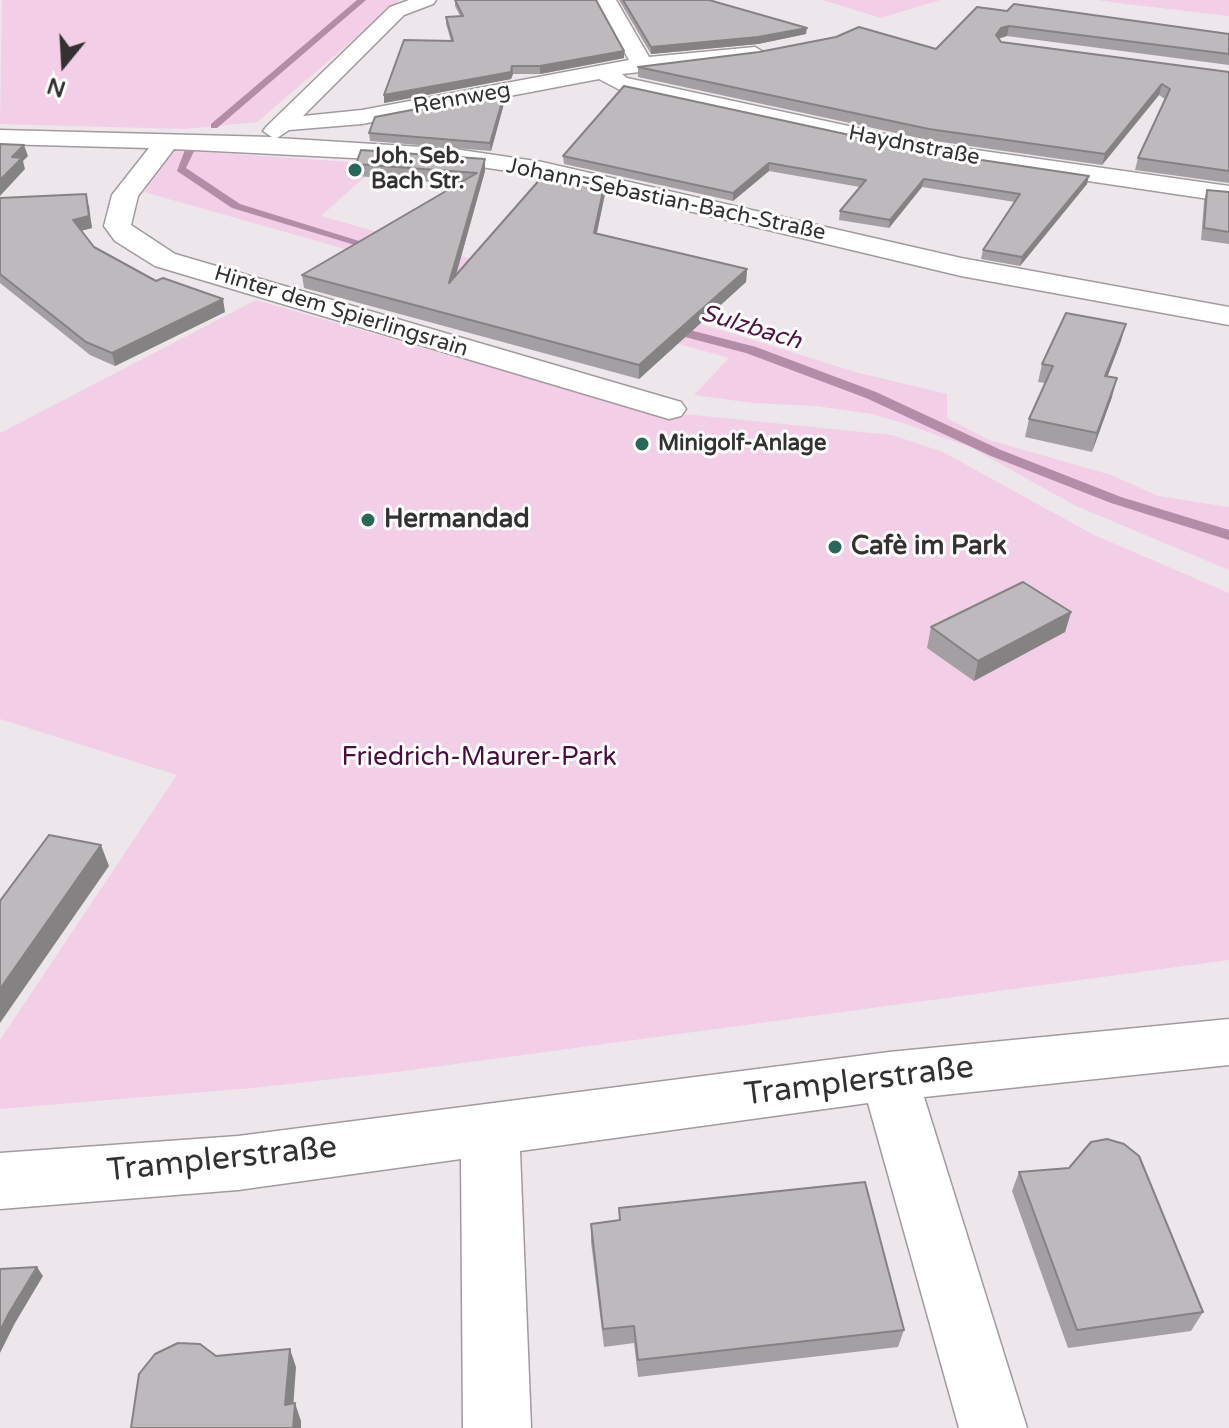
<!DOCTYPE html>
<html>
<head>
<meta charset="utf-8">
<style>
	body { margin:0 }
	#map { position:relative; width:1229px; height:1428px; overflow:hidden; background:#ede7eb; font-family:"Varela Round",sans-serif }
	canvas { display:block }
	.north { position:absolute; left:24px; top:24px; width:80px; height:80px; -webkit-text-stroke:6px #fff; paint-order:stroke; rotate:198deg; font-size:22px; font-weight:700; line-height:32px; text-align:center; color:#333132 }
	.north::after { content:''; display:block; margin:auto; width:28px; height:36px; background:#333132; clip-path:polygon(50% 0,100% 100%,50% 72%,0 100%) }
</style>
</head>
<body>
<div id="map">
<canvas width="1229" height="1428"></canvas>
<div class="north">N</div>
</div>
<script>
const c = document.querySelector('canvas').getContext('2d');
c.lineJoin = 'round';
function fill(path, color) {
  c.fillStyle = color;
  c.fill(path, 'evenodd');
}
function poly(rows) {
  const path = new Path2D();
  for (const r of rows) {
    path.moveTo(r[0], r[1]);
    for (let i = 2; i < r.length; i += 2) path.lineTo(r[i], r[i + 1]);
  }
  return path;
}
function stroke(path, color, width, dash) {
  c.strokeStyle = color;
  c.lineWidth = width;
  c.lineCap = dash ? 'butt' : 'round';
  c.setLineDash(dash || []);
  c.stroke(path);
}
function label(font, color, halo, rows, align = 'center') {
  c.font = font + ' "Varela Round",sans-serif';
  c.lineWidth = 6;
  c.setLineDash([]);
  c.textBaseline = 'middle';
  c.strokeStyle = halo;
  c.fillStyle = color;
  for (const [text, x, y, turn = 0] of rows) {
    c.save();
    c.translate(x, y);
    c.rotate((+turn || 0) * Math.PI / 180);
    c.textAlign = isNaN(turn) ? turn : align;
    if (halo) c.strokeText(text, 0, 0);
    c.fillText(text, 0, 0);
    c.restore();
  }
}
fill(poly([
	[2,0,400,0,257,122,186,129,0,124],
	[822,0,940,0,881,18],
	[1097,0,1229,0,1229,16,1126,4],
	[174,150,379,164,321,216,728,332,855,372,947,394,947,418,989,440,1111,475,1158,496,1229,507,1229,570,1076,506,972,448,906,424,872,414,816,406,753,403,694,395,729,358,144,192],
	[256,300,451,356,674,413,892,435,943,452,1092,534,1229,593,1229,960,396,1072,254,1088,0,1109,0,1040,177,775,0,719,0,433]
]), '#f2cee7');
fill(poly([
	[357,0,366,0,217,128,211,128,211,124,357,0],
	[186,147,195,149,186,168,240,204,385,249,375,251,232,208,177,171,186,147],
	[666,324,756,347,876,392,1001,450,1121,497,1229,530,1229,540,1111,503,991,456,866,398,746,353,662,331,662,325,666,324]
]), '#b38da8');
const minor = poly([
	[409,0,436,0,433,4,404,15,303,116,362,110,629,60,596,0,616,0,649,57,755,47,765,53,755,59,622,74,627,78,927,143,1229,186,1229,202,927,157,620,90,599,79,362,124,289,130,277,138,454,149,542,162,961,258,1229,307,1229,325,961,276,542,176,454,163,174,149,138,196,131,225,175,254,681,402,686,409,681,416,669,419,155,266,115,241,104,226,112,195,149,148,0,144,0,130,272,137,263,131,267,126,390,7,409,0],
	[1229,1019,1229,1065,924,1097,1027,1428,959,1428,868,1103,520,1151,531,1428,463,1428,461,1159,238,1190,0,1209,0,1153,238,1136,889,1052,1229,1019]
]);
stroke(minor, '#a19b9f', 3);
fill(minor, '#fff');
fill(poly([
	[455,0,624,58,540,74,513,74,511,79,384,103,384,95,451,41,446,24,446,17,460,16,455,6],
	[619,0,709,0,806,34,758,44,651,54],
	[1007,11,1229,34,1229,65,1007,36,999,39,1001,42,1229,72,1229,183,1135,170,1138,158,1165,99,1159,95,1102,165,928,140,638,77,638,67,936,49],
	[505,92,505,100,491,151,370,141,369,133],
	[928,152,1087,184,1020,266,981,259,983,250,1015,202,922,187,889,228,839,220,840,211,860,187,769,171,733,201,564,164,563,156],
	[356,164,485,171,456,275,605,182,605,194,597,233,747,269,746,282,639,379,304,288,302,275,459,184,357,176],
	[1207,190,1229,192,1229,244,1201,240,1204,201],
	[0,198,89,205,92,228,81,231,94,247,156,281,225,312,115,366,90,355,0,283],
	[1121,341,1107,376,1112,397,1092,452,1025,437,1029,419,1045,383,1038,382,1042,364],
	[1071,612,1065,632,974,681,927,648,931,627],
	[1019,1172,1203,1312,1191,1331,1068,1348,1012,1191],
	[619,1208,904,1330,898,1347,638,1377,634,1343,604,1347,591,1242,591,1224,619,1221]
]), '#a39fa2');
fill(poly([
	[1009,26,1007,36,999,38,994,45,996,35,1001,28],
	[807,28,806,34,758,44,651,54,651,47],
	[624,51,624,58,540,74,540,66],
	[512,66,513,74,511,79,384,103,384,95],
	[1162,84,1159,95,1102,165,1105,154],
	[505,92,505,100,491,151,490,143],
	[24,145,28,156,23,161,25,169,0,196,0,180,12,157],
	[485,159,485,171,450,296,449,283],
	[769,163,769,171,733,201,733,193],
	[1089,176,1087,184,1020,266,1022,257],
	[924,179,922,187,889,228,890,220],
	[605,182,605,194,594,245,594,233],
	[86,194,92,228,76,232,73,220],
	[747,269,746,282,639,379,639,365],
	[223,299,225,312,115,366,112,353],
	[1126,324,1121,341,1101,394,1105,376],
	[1117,378,1112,397,1092,452,1097,433],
	[1071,612,1065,632,974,681,978,661],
	[101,845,109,866,0,1023,0,989],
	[37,1267,43,1276,15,1323,0,1353,0,1331,9,1313],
	[290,1349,296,1367,292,1423,285,1405],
	[295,1403,301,1421,301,1428,293,1428]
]), '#858284');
const building = poly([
	[455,0,596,0,624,51,540,66,512,66,511,72,384,95,404,40,453,41,446,17,463,16,455,0],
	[623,0,709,0,807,28,758,37,651,47,623,0],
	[1014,4,1229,34,1229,54,1009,26,1001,28,996,35,1001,42,1229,72,1229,171,1138,158,1170,89,1162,84,1105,154,929,129,638,67,759,52,836,37,859,27,936,49,977,7,1007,11,1014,4],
	[624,86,928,152,1089,176,1022,257,983,250,1020,194,924,179,890,220,840,211,866,180,769,163,733,193,563,156,624,86],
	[505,92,490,143,369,133,375,117,505,92],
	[0,144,24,145,12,157,22,158,0,180,0,144],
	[361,150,485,159,449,283,549,169,605,182,594,233,747,269,639,365,302,275,477,173,356,164,361,150],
	[1207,190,1229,192,1229,232,1204,228,1207,190],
	[86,194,89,216,73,220,94,247,156,281,163,278,223,299,112,353,86,342,0,274,0,198,86,194],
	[1066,313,1126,324,1105,376,1117,378,1097,433,1029,419,1053,366,1042,364,1066,313],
	[1023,582,1071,612,978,661,931,627,1023,582],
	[49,835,101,845,0,989,0,901,49,835],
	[1107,1139,1124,1144,1139,1156,1203,1312,1077,1330,1019,1172,1069,1168,1091,1142,1107,1139],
	[865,1182,904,1330,638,1360,634,1326,603,1329,591,1224,620,1220,619,1208,865,1182],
	[37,1267,9,1313,0,1331,0,1269,37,1267],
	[178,1343,200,1344,216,1356,290,1349,285,1405,295,1403,293,1428,131,1428,139,1374,155,1354,178,1343]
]);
fill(building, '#beb9bc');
stroke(building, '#858284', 2);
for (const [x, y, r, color] of [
	[355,170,8,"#26695a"],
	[642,444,8,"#26695a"],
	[368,520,8,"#26695a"],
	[835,547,8,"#26695a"]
]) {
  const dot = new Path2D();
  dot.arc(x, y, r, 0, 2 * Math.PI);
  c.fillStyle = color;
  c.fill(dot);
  stroke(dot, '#fff', 3);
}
label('22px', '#333132', '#fff', [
	["Rennweg",462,99,-10],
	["Haydnstraße",914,146,11],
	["Johann-Sebastian-Bach-Straße",666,200,12],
	["Hinter dem Spierlingsrain",341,312,17]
]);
label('bold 22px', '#333132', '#fff', [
	["Joh. Seb.",371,157],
	["Bach Str.",371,182],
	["Minigolf-Anlage",658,444]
], 'left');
label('italic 24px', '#4f1242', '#fff', [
	["Sulzbach",751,328,17]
]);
label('bold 26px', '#333132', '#fff', [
	["Hermandad",384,520],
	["Cafè im Park",851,547]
], 'left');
label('26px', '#4a0d3e', '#fff', [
	["Friedrich-Maurer-Park",479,758]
]);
label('32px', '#333132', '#fff', [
	["Tramplerstraße",859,1082,-7],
	["Tramplerstraße",222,1160,-6]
]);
</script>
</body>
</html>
